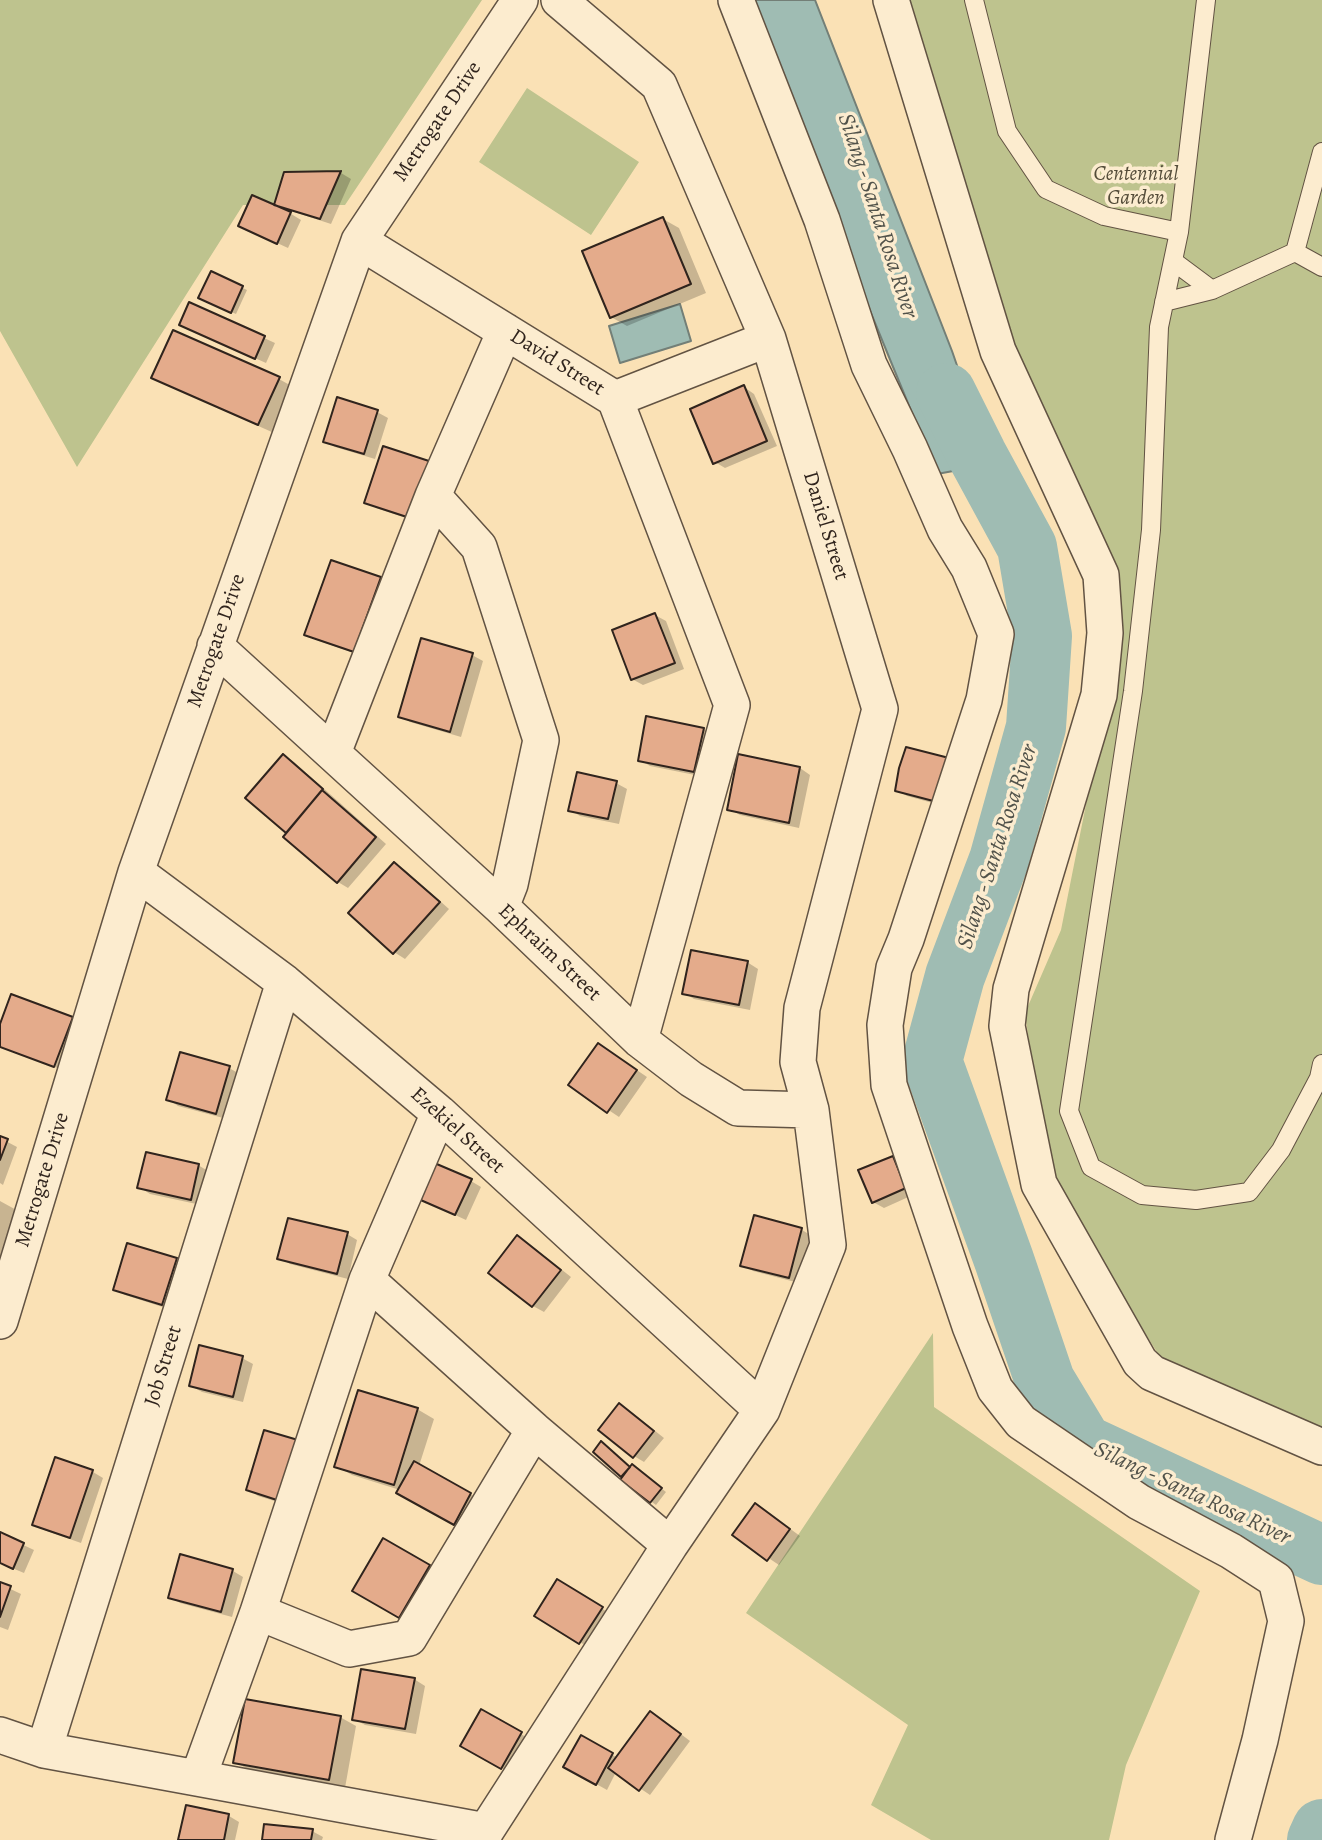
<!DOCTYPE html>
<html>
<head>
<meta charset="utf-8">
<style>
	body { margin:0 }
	canvas { display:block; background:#fae1b5 }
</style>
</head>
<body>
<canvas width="1322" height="1840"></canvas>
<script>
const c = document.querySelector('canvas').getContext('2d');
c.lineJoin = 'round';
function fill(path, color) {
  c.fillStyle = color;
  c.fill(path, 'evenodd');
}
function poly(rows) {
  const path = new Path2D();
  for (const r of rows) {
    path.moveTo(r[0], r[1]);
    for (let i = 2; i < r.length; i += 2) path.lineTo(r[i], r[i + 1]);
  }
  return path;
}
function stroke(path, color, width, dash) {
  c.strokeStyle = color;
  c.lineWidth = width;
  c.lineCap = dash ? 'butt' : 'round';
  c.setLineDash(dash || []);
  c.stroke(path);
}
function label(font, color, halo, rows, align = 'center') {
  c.font = font + ' Alegreya,serif';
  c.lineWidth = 7;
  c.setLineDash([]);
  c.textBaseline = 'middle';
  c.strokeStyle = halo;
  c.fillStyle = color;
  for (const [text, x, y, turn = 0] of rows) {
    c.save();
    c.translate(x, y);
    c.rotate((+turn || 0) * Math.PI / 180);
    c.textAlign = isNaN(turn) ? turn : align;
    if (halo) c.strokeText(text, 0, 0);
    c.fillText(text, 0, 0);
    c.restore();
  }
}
fill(poly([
	[0,0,482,0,345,205,243,205,77,467,0,331],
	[895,0,1322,0,1322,1432,1165,1365,1048,1178,1025,1013,1061,930,1108,694,1106,573,987,351],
	[527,88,639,162,591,235,479,162],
	[933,1333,934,1407,1200,1591,1126,1765,1109,1840,931,1840,871,1805,908,1725,746,1613]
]), '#bec38e');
const water = poly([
	[745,0,815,0,952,351,991,464,937,474,834,223,745,0],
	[680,304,691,341,620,363,609,326,680,304]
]);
fill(water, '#9fbcb3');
stroke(water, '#737f77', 2);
fill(poly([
	[285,173,341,173,351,179,331,224,288,210,288,212,301,220,288,248,251,231,275,207],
	[663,219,679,228,706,293,627,326,611,317],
	[211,273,247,290,236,314,205,300],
	[190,304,275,343,266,363,192,330],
	[279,379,295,388,274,433,169,386],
	[744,387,754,394,777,446,725,468,715,462],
	[377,412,388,418,375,459,335,447,325,441],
	[442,470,424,524,376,508,366,502],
	[380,578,391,584,365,657,317,640,307,634],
	[655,615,666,621,684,669,643,685,632,679],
	[472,655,483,661,461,737,410,722,400,716],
	[703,729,714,735,705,777,650,766,640,760],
	[283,756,294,762,386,844,348,888,338,882,288,833,247,798],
	[800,768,810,775,799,828,740,815,729,809],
	[901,768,951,808,907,796,897,790],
	[616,783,627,789,619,824,580,816,570,810],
	[395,864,405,870,449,909,405,959,394,952],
	[747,962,758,969,750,1010,694,999,684,993],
	[72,1019,82,1025,65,1071,0,1046,0,1029],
	[609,1051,647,1077,619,1117,571,1085],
	[229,1068,240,1074,227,1119,178,1106,168,1099],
	[0,1138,17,1147,3,1185,0,1183],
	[892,1158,903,1164,915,1194,884,1208,873,1202],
	[198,1165,208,1171,201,1205,150,1194,139,1187],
	[471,1181,481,1187,466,1220,429,1203],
	[0,1201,20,1212,0,1266],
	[755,1217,802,1230,812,1236,799,1283,753,1271,742,1265],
	[347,1234,357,1240,348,1279,290,1264,279,1258],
	[518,1237,528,1243,571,1277,544,1312,533,1306],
	[176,1260,186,1266,172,1310,125,1295,115,1289],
	[242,1358,253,1364,243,1402,202,1392,191,1386],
	[619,1405,630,1411,664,1438,644,1462,634,1456],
	[417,1409,434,1419,419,1466,481,1500,465,1529,398,1493,400,1490,352,1475,336,1466],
	[265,1432,291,1506,258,1496,248,1489],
	[606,1446,631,1468,637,1469,666,1492,656,1505,622,1480,624,1477,595,1452],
	[56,1459,93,1472,103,1478,81,1543,44,1530,34,1524],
	[766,1511,800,1536,779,1565,734,1535],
	[0,1534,34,1550,24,1573,0,1563],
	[383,1540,439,1572,410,1623,355,1591],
	[181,1556,233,1571,243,1577,232,1617,180,1603,170,1597],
	[0,1584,21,1594,8,1630,0,1627],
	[568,1587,612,1615,591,1649,537,1615],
	[414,1679,425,1686,416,1734,365,1725,354,1719],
	[482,1711,531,1740,512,1774,462,1745],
	[340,1717,356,1726,345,1788,251,1771,235,1762],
	[661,1719,690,1741,650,1795,616,1772,607,1790,566,1767,582,1738,618,1758],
	[187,1807,229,1816,239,1822,235,1840,180,1840],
	[312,1831,323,1837,322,1840,264,1840]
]), '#0003');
stroke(poly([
	[946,393,977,455,1027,547,1042,636,1036,727,999,860,955,976,932,1061,1004,1260,1045,1381,1083,1444,1322,1555],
	[1317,1840,1322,1829]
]), '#9fbcb3', 60);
const building = poly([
	[341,171,320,219,274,205,284,172,341,171],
	[252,195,291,212,277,244,238,226,252,195],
	[663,217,691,284,610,318,582,251,663,217],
	[211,271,243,286,231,313,198,298,211,271],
	[189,302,265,336,255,359,179,325,189,302],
	[173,330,280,377,258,425,151,378,173,330],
	[744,385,767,441,713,464,690,409,744,385],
	[337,397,378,410,364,454,323,442,337,397],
	[383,446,432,462,413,519,364,503,383,446],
	[331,560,381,577,354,652,304,635,331,560],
	[655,613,675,663,631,680,612,630,655,613],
	[421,638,473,653,450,732,398,717,421,638],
	[646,716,704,728,694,772,638,761,646,716],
	[906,747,953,759,941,803,895,791,899,768,906,747],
	[283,754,323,789,286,833,245,798,283,754],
	[738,754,800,767,789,823,727,810,738,754],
	[577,772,617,781,608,819,568,811,577,772],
	[322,790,376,837,337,883,283,837,322,790],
	[394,862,440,902,393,954,348,913,394,862],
	[691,950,748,961,739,1005,682,994,691,950],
	[11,994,73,1017,54,1067,0,1047,0,1024,11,994],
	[598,1043,637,1070,607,1113,568,1085,598,1043],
	[180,1052,230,1066,216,1114,166,1100,180,1052],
	[0,1136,8,1139,0,1160,0,1136],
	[146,1152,199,1164,191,1200,137,1188,146,1152],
	[893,1156,906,1188,872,1203,858,1170,893,1156],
	[432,1162,472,1179,455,1215,416,1198,432,1162],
	[754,1215,802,1228,789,1278,740,1266,754,1215],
	[288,1218,348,1232,337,1274,277,1259,288,1218],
	[517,1235,561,1270,532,1307,488,1273,517,1235],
	[127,1243,177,1258,162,1305,113,1290,127,1243],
	[199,1345,243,1356,233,1397,189,1386,199,1345],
	[358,1390,418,1408,394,1485,334,1467,358,1390],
	[619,1403,654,1431,633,1458,598,1430,619,1403],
	[264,1430,298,1440,280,1501,246,1490,264,1430],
	[601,1441,630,1467,621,1477,593,1452,601,1441],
	[55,1457,93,1470,70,1538,32,1525,55,1457],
	[414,1461,471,1493,454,1525,396,1493,414,1461],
	[632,1464,662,1488,650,1503,620,1480,632,1464],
	[755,1503,790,1529,767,1561,732,1535,755,1503],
	[0,1532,24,1543,13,1569,0,1563,0,1532],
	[383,1538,430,1565,399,1618,352,1591,383,1538],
	[180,1554,233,1569,221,1612,168,1598,180,1554],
	[557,1579,603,1607,579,1644,534,1616,557,1579],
	[0,1582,11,1586,0,1617,0,1582],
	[361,1669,415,1678,405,1729,352,1720,361,1669],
	[245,1699,341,1716,329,1780,233,1763,245,1699],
	[481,1709,522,1732,501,1769,460,1746,481,1709],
	[650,1711,681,1734,639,1791,608,1768,650,1711],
	[581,1735,613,1753,596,1785,563,1767,581,1735],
	[186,1805,229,1814,224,1840,178,1840,186,1805],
	[264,1824,313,1829,311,1840,262,1840,264,1824]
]);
fill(building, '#e4ab8b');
stroke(building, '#30241d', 2);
const lane = poly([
	[974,0,1007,131,1046,189,1104,216,1179,232],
	[1206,0,1179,232,1159,327,1151,530,1133,691,1069,1111,1091,1167,1142,1195,1196,1200,1249,1192,1281,1150,1319,1078,1322,1064],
	[1295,252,1322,267],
	[1173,261,1212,290],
	[1164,302,1212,290,1295,252,1322,152]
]);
const street = poly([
	[559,0,659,85,768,339,880,709,802,1008,798,1062,811,1110],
	[736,0,822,220,869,365,910,449,945,529,969,568,996,634,984,700,906,939,894,968,885,1025,889,1085,970,1326,995,1389,1021,1422,1139,1502,1231,1551,1276,1580,1286,1621,1260,1740,1233,1840],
	[891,0,998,351,1101,575,1105,633,1099,695,1011,989,1007,1026,1039,1184,1140,1362,1152,1373,1322,1447],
	[359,241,615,399,768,339],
	[615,399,732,705,640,1040],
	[433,496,479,547,541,740,510,884,501,907],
	[215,646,501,907,640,1040,691,1079,738,1108,811,1110,828,1245,762,1410,670,1545,480,1840],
	[333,753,433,496,505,331],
	[136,872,284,982,439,1113,762,1410],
	[367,1280,534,1430,670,1545],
	[0,1321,136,872,359,241,520,0],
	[258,1612,349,1649,409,1638,534,1430],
	[0,1735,44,1750,486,1831],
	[44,1750,284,982],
	[198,1778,258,1612,367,1280,439,1113]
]);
stroke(lane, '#625343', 20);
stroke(street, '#625343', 38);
stroke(lane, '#fceccf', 18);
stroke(street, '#fceccf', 35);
label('21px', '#30241d', '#fceccf', [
	["Metrogate Drive",438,122,-56],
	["David Street",557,363,32],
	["Daniel Street",825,526,73],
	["Metrogate Drive",217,641,-71],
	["Ephraim Street",549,953,43],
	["Ezekiel Street",457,1131,42],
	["Metrogate Drive",43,1180,-73],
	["Job Street",164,1366,-73]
]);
label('italic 21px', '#544c39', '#fceccf', [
	["Centennial",1136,175],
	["Garden",1136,199]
]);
label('italic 23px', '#51524a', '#fceccf', [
	["Silang - Santa Rosa River",877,216,72],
	["Silang - Santa Rosa River",998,847,-72],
	["Silang - Santa Rosa River",1192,1494,25]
]);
</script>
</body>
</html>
